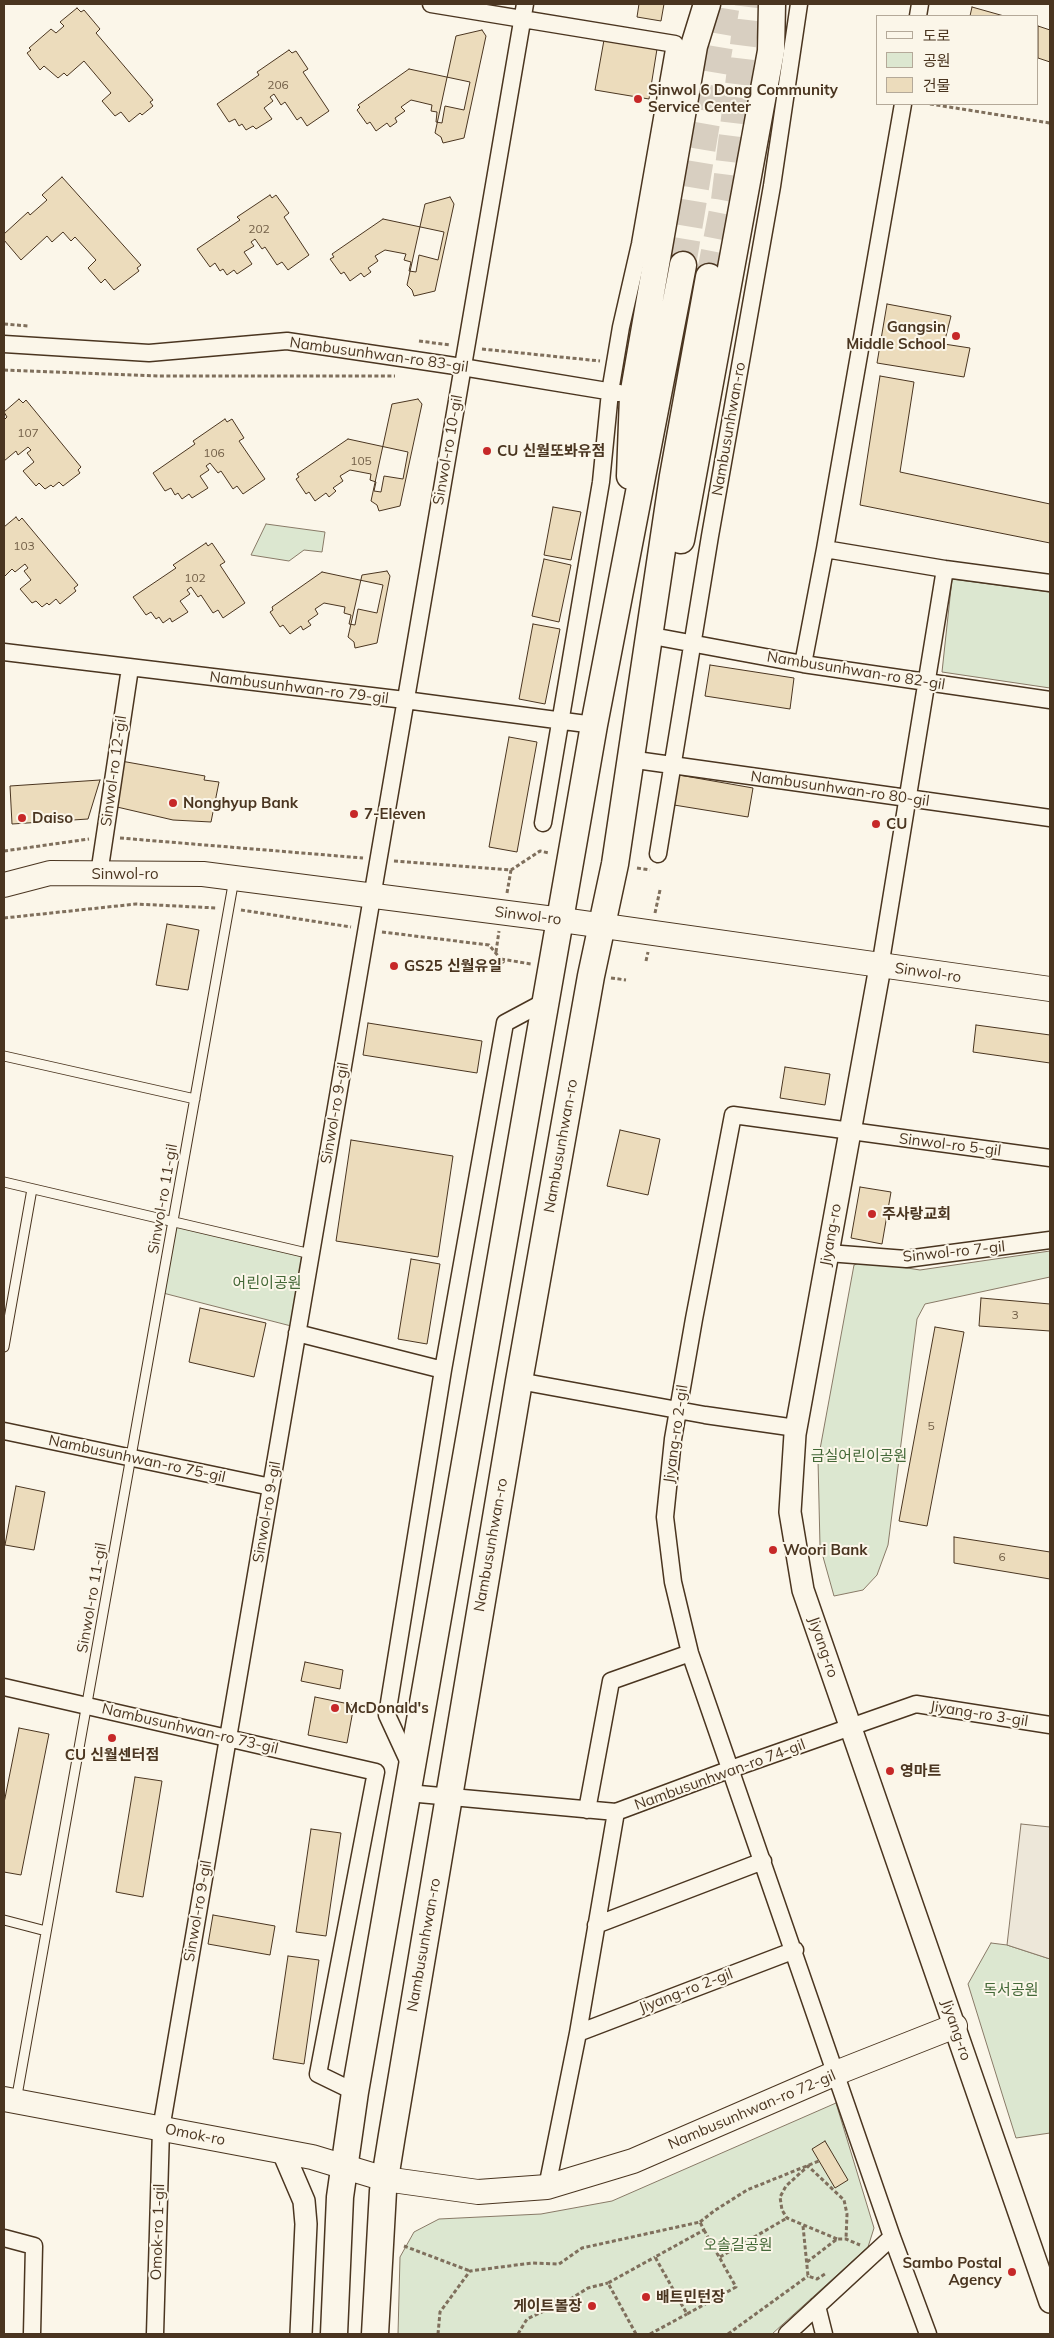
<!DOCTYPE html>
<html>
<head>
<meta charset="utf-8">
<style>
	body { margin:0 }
	#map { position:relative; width:1054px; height:2338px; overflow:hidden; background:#fbf6e9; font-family:Mulish,"Noto Sans KR",sans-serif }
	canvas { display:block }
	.frame { position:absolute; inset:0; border:5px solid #4a3520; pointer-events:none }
	.legend { position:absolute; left:876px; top:15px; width:162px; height:90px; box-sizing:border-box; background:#fbf6e9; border:1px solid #b4a999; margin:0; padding:6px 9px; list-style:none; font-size:15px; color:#4a3520 }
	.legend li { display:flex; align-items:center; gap:10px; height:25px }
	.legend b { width:25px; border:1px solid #b4a999 }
</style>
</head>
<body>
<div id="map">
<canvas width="1054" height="2338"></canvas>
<div class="frame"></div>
<ul class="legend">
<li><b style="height:6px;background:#fbf6e9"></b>도로</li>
<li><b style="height:14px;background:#dce7d0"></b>공원</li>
<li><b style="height:14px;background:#ecdcbc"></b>건물</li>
</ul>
</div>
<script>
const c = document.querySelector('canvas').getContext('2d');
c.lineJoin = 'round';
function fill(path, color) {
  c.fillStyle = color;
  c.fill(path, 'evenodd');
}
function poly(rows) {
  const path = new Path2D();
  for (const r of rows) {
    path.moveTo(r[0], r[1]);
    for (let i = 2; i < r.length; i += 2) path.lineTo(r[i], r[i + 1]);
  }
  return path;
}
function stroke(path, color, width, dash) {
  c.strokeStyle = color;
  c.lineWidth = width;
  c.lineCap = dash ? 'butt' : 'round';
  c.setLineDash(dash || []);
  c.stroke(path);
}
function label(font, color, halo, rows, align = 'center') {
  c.font = font + ' Mulish,"Noto Sans KR",sans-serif';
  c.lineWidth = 4;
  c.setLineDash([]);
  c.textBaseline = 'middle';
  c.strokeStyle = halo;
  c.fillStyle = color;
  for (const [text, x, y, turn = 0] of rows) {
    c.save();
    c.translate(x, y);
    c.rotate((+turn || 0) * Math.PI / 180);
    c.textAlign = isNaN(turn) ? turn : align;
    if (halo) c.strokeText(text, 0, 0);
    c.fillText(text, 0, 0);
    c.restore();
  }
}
const green = poly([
	[266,524,325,532,322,552,304,550,289,561,251,555,266,524],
	[952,579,1050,592,1050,688,942,672,952,579],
	[175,1224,310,1256,295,1327,163,1293,175,1224],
	[1050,1251,1050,1277,925,1304,917,1319,888,1545,877,1575,863,1590,834,1596,820,1546,818,1460,854,1265,864,1261,920,1270,1050,1251],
	[991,1943,1007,1945,1050,1959,1050,2133,1016,2138,1004,2100,968,1984,991,1943],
	[836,2103,874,2228,868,2247,772,2334,398,2334,400,2257,414,2232,439,2219,541,2214,612,2201,836,2103]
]);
fill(green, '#dce7d0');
stroke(green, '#887966', 1);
const parking = poly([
	[1021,1824,1050,1827,1050,1959,1007,1945,1021,1824]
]);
fill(parking, '#ede7d9');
stroke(parking, '#887966', 1);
const building = poly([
	[639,4,664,4,661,21,637,17,639,4],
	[972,7,1004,16,970,16,972,7],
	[77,8,81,12,84,10,100,29,96,33,153,100,150,102,153,106,142,115,140,113,129,122,121,112,115,116,102,101,111,93,84,61,67,76,64,73,58,78,44,66,40,70,27,53,31,50,29,48,51,29,56,33,64,26,60,22,77,8],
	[1038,26,1050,30,1050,62,1038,58,1038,26],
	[482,30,486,36,464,138,443,143,441,137,435,133,456,36,482,30],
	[604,40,657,49,649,99,595,90,604,40],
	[289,50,292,53,296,51,308,69,303,72,329,111,307,126,301,117,297,120,285,102,281,105,274,94,270,97,273,101,264,108,272,119,256,129,253,126,246,130,242,124,239,126,235,119,229,122,217,104,259,75,257,72,289,50],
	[409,69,470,82,464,110,445,106,442,123,436,122,437,112,431,111,432,105,411,100,401,107,405,111,395,118,397,122,390,127,387,123,376,131,370,122,367,124,357,110,360,107,358,105,409,69],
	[62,177,141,265,137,268,139,271,114,290,105,279,101,283,88,268,96,260,75,237,71,241,63,232,52,242,47,236,21,260,4,240,4,234,28,212,30,215,47,200,42,195,62,177],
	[270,195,272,198,276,195,289,213,284,217,309,255,288,270,282,262,277,265,265,247,262,249,255,239,251,242,254,246,244,252,252,264,237,274,234,270,227,275,223,269,220,271,215,263,210,267,197,249,240,220,237,217,270,195],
	[450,197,454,204,435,291,414,296,412,290,407,285,425,204,450,197],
	[383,219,444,232,438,260,419,255,416,272,409,271,411,262,404,260,406,254,385,250,375,256,378,261,368,268,371,272,364,277,361,273,350,281,344,272,341,274,330,259,334,257,332,254,383,219],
	[887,304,951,316,944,344,970,348,964,377,877,363,887,304],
	[880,376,914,382,900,472,1050,504,1050,543,860,505,880,376],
	[19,399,23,403,26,400,81,467,78,470,80,473,63,486,59,482,53,487,51,485,45,489,39,483,36,486,23,471,34,462,27,453,31,450,28,447,18,455,16,451,4,461,4,420,7,417,4,412,19,399],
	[418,399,422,404,400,506,379,511,377,505,371,501,392,404,418,399],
	[225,419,227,422,232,419,244,438,239,441,265,479,243,494,237,486,233,489,221,471,218,473,210,463,206,466,209,470,200,476,208,488,192,498,189,494,182,499,178,493,175,495,171,488,165,491,153,473,195,444,193,441,225,419],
	[348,439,408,452,403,479,384,476,381,492,374,491,376,482,370,480,371,474,350,470,340,476,343,481,333,488,336,491,329,497,326,493,315,501,309,492,306,494,296,479,299,477,297,474,348,439],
	[553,507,581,512,571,560,544,555,553,507],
	[16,517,19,521,22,518,78,585,74,588,76,591,60,604,56,599,49,605,47,603,42,607,36,601,32,603,20,589,31,580,24,571,28,568,25,564,15,572,12,569,4,577,4,527,16,517],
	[206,543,208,546,212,543,225,562,220,565,245,603,223,618,218,610,213,613,201,595,198,597,191,587,187,590,190,594,180,601,188,612,172,622,170,618,163,623,159,617,156,619,151,612,146,615,133,597,176,568,173,565,206,543],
	[544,559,571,565,559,622,532,616,544,559],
	[387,571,390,576,377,643,355,648,354,642,348,637,362,575,387,571],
	[322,572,383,585,377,613,358,609,355,625,349,624,351,615,344,613,345,607,324,603,315,609,318,614,308,621,311,625,303,630,301,626,290,634,283,625,280,627,270,612,273,610,272,607,322,572],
	[533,624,560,629,545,704,519,699,533,624],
	[710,665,794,678,790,709,705,696,710,665],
	[509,737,537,742,517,852,489,847,509,737],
	[121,761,205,776,204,780,219,782,211,822,173,820,117,807,120,791,115,790,121,761],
	[679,775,753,788,748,817,674,805,679,775],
	[100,780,88,819,12,824,10,786,100,780],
	[167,924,199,930,188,990,156,985,167,924],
	[368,1023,482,1041,477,1073,363,1055,368,1023],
	[976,1025,1050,1035,1050,1063,973,1052,976,1025],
	[785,1067,830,1074,825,1105,780,1098,785,1067],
	[620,1130,660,1139,648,1195,607,1186,620,1130],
	[351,1140,453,1156,438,1257,336,1241,351,1140],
	[860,1187,891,1192,882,1244,851,1238,860,1187],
	[411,1259,440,1264,427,1344,398,1339,411,1259],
	[981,1298,1050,1304,1050,1331,979,1326,981,1298],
	[200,1308,266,1323,254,1377,189,1362,200,1308],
	[935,1327,964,1332,927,1526,899,1521,935,1327],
	[16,1486,45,1492,34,1550,5,1545,16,1486],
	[954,1537,1050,1552,1050,1579,954,1563,954,1537],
	[305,1662,343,1670,340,1689,301,1681,305,1662],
	[315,1697,354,1705,347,1743,308,1735,315,1697],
	[19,1728,49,1734,21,1875,4,1872,4,1803,19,1728],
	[135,1777,162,1781,143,1897,116,1892,135,1777],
	[311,1829,341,1833,326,1936,296,1932,311,1829],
	[213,1915,275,1926,270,1955,208,1944,213,1915],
	[288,1956,319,1960,304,2064,273,2059,288,1956],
	[825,2141,848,2180,835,2188,812,2149,825,2141]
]);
fill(building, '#ecdcbc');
stroke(building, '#4a3520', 1);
stroke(poly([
	[683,265,727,4],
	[709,277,724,200,748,4]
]), '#d8cfc1', 26, [26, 13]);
const service = poly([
	[4,1056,195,1099],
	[4,1182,311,1254],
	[4,1347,32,1189],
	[4,1920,46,1931],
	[16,2101,234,879]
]);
const minor = poly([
	[431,4,675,44,640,244,621,327,610,392,601,482,543,823],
	[918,16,920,4],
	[4,344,149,353,287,341,462,367,619,393],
	[825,549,945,569,1050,583],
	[663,638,803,664,1050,700],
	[4,652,405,700,594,725],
	[803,664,825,549,903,104],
	[629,759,1050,818],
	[658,854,710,536,772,186,799,4],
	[99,874,130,668],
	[880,967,945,569],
	[828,1253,906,1259,1050,1240],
	[297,1333,443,1370],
	[519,1381,705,1415,796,1428],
	[4,1431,271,1487],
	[4,1687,376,1772,318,2074,355,2092],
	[411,1767,387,1715,443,1370,505,1023,548,1000],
	[408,1793,616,1812,731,1769,916,1704,1050,1725],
	[587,1810,611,1681,690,1653],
	[596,1925,763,1861],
	[578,2033,795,1950],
	[547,2187,578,2033,616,1812],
	[4,2238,34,2246,32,2334],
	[817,2306,824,2334],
	[155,2334,161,2129,525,4],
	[787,2334,892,2237],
	[928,2334,892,2237,690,1653,673,1582,665,1517,673,1439,694,1319,733,1115,1050,1158]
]);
const tertiary = poly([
	[880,967,795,1434,790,1512,803,1590,1050,2302],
	[283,2152,304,2201,306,2224,301,2334]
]);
const secondary = poly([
	[4,885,50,873,203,874,562,920,1050,989],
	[4,2099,312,2157,385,2179,478,2192,547,2187,633,2161,836,2073,955,2026]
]);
const primary = poly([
	[630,476,633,396,694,46,707,4],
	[681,540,771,51,772,4],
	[334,2334,340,2197,355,2092,594,725,683,265],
	[375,2334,383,2191,392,2135,519,1381,591,976,615,864,673,476,709,277]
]);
stroke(service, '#4a3520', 11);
stroke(minor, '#4a3520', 19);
stroke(tertiary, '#4a3520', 24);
stroke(secondary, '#4a3520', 26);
stroke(primary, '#4a3520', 29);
stroke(poly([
	[930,104,1050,123],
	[4,324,28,326],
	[419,341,450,345],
	[482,349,600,361],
	[4,370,159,376,395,376],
	[120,838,363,858],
	[4,851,89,839],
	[394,861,511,870,540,851,549,853],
	[637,868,650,870],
	[507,893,511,870],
	[241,910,351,927],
	[655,913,660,890],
	[4,918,136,904,217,908],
	[382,932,489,945,504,963],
	[496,952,499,931],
	[501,959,531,964],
	[646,961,648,952],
	[611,978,626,980],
	[700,2222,714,2211,747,2190,819,2161],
	[803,2226,808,2276,817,2279,825,2274],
	[704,2230,736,2287,687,2314,655,2257,704,2230],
	[837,2239,787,2218,782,2210,780,2197,786,2186,808,2166,844,2200,847,2214,846,2239],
	[404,2246,470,2271],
	[720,2257,787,2218],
	[807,2262,837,2239,846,2239,860,2245],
	[438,2334,440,2312,470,2271,532,2263,559,2264,582,2248,700,2222,704,2230],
	[518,2334,527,2319,572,2298,588,2288,608,2283],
	[636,2334,608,2283,655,2257],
	[650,2334,687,2314],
	[728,2334,808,2276]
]), '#7f6f5c', 3, [4, 2.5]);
stroke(service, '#fbf6e9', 9);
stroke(minor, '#fbf6e9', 16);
stroke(tertiary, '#fbf6e9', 21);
stroke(secondary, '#fbf6e9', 24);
stroke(primary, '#fbf6e9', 26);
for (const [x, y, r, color] of [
	[638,99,5,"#c62828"],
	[956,336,5,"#c62828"],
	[487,451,5,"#c62828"],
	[173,803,5,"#c62828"],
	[354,814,5,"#c62828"],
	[22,818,5,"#c62828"],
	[876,824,5,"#c62828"],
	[394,966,5,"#c62828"],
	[872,1214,5,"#c62828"],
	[773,1550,5,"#c62828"],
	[335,1708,5,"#c62828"],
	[112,1738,5,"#c62828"],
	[890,1771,5,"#c62828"],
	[1012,2272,5,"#c62828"],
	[646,2297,5,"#c62828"],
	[592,2306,5,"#c62828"]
]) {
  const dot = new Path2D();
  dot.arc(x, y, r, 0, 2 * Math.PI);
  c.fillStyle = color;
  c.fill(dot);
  stroke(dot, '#fbf6e9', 2);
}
label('12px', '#725f47', null, [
	["206",278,85],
	["202",259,229],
	["107",28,433],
	["106",214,453],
	["105",361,461],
	["103",24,546],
	["102",195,578],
	["3",1015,1315],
	["5",931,1426],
	["6",1002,1557]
]);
label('bold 15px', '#4a3520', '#fbf6e9', [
	["Sinwol 6 Dong Community",648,90],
	["Service Center",648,107],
	["Gangsin",946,327,"right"],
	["Middle School",946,344,"right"],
	["CU 신월또봐유점",497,451],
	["Nonghyup Bank",183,803],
	["7-Eleven",364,814],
	["Daiso",32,818],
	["CU",886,824],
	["GS25 신월유일",404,966],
	["주사랑교회",882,1214],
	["Woori Bank",783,1550],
	["McDonald's",345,1708],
	["CU 신월센터점",112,1755,"center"],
	["영마트",900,1771],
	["Sambo Postal",1002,2263,"right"],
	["Agency",1002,2280,"right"],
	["배트민턴장",656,2297],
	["게이트볼장",582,2306,"right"]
], 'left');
label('15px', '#4a3520', '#fbf6e9', [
	["Nambusunhwan-ro 83-gil",379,355,8],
	["Nambusunhwan-ro",729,429,-80],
	["Sinwol-ro 10-gil",448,450,-80],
	["Nambusunhwan-ro 82-gil",856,671,9],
	["Nambusunhwan-ro 79-gil",299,688,7],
	["Sinwol-ro 12-gil",114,771,-82],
	["Nambusunhwan-ro 80-gil",840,789,8],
	["Sinwol-ro",125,874],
	["Sinwol-ro",528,916,7],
	["Sinwol-ro",928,973,8],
	["Sinwol-ro 9-gil",335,1113,-80],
	["Sinwol-ro 5-gil",950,1145,7],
	["Nambusunhwan-ro",561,1146,-80],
	["Sinwol-ro 11-gil",163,1199,-80],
	["Jiyang-ro",831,1235,-80],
	["Sinwol-ro 7-gil",954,1252,-6],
	["Jiyang-ro 2-gil",676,1434,-82],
	["Nambusunhwan-ro 75-gil",137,1459,12],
	["Sinwol-ro 9-gil",267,1512,-80],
	["Nambusunhwan-ro",491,1545,-80],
	["Sinwol-ro 11-gil",92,1598,-80],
	["Jiyang-ro",823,1647,71],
	["Jiyang-ro 3-gil",979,1714,9],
	["Nambusunhwan-ro 73-gil",190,1729,13],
	["Nambusunhwan-ro 74-gil",720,1775,-20],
	["Sinwol-ro 9-gil",198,1911,-80],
	["Nambusunhwan-ro",424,1945,-80],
	["Jiyang-ro 2-gil",686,1991,-21],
	["Jiyang-ro",956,2030,71],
	["Nambusunhwan-ro 72-gil",752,2110,-23],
	["Omok-ro",195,2135,11],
	["Omok-ro 1-gil",158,2232,-88]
]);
label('15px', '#436837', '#fbf6e9', [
	["어린이공원",267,1283],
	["금실어린이공원",859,1456],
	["독서공원",1011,1990],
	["오솔길공원",738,2245]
]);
</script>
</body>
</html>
